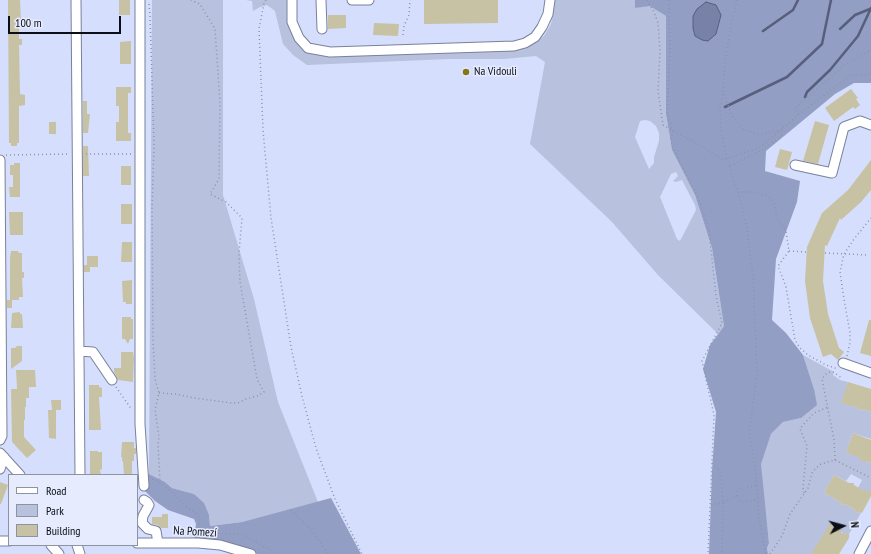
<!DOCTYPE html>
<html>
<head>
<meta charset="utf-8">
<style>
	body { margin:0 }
	#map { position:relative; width:871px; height:554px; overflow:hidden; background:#d5defc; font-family:"PT Sans Narrow",sans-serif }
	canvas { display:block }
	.legend { position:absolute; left:8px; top:474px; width:130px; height:72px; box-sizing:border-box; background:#e6ecfe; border:1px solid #8e93a2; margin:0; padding:5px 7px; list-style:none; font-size:12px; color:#0b0d17 }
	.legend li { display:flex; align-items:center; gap:8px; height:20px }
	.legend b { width:20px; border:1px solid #8e93a2 }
	.north { position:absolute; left:823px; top:506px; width:40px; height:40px; -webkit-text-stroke:3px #e6ecfe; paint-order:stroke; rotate:84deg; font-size:11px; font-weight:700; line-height:16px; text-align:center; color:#0b0d17 }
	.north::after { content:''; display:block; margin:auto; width:14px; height:18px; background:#0b0d17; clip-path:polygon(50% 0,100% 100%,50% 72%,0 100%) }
	.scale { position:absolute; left:8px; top:16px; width:113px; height:18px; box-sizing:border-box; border:2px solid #0b0d17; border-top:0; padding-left:5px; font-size:12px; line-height:14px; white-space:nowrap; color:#0b0d17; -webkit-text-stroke:3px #e6ecfe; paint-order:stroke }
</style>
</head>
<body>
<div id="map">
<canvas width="871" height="554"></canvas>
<ul class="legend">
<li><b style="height:5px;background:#fff"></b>Road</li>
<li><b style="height:11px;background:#b8c1de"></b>Park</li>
<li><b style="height:11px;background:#c7c2a3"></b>Building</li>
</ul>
<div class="north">N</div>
<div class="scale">100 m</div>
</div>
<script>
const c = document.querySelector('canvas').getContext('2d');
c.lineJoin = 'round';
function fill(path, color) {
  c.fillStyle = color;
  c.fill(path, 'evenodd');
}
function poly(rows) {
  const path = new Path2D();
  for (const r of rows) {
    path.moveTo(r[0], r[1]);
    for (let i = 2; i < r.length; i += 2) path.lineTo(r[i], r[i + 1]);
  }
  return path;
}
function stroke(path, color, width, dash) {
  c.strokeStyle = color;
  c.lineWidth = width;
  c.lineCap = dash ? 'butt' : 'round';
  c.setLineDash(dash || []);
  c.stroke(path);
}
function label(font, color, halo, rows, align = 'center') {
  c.font = font + ' "PT Sans Narrow",sans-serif';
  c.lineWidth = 3;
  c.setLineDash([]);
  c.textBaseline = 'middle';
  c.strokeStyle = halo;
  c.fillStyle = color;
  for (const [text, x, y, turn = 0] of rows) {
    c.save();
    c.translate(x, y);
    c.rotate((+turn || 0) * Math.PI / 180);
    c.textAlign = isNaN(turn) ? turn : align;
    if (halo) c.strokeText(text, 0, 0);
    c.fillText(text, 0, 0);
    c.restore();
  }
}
fill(poly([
	[152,0,223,0,223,195,254,299,278,402,318,502,242,522,210,526,209,515,194,494,172,488,165,482,149,474],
	[246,0,291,0,294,39,329,56,518,50,533,44,544,36,551,24,555,0,635,0,635,8,650,5,666,16,666,114,672,150,695,195,712,248,724,326,718,334,658,275,612,222,530,144,545,62,536,56,504,59,449,59,307,65,293,55,283,44,275,11,267,5,260,7,253,11,252,1],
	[645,120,650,121,656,126,659,133,659,141,654,157,654,163,649,169,635,137,640,121],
	[676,172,678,176,673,181,676,182,682,180,695,205,696,210,680,241,677,239,660,197,671,174],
	[803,355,834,372,833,375,840,380,848,382,842,403,858,408,861,411,863,409,871,412,871,439,853,433,846,452,862,459,864,462,866,461,871,463,871,491,864,491,858,488,862,480,851,474,846,481,834,475,824,493,839,501,842,505,844,504,854,509,857,513,859,512,861,513,849,534,844,534,841,532,841,529,837,529,812,554,768,554,767,548,769,543,760,464,771,434,783,422,801,418,814,389]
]), '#b8c1de');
fill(poly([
	[635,0,871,0,871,83,854,83,835,94,766,151,765,171,800,181,797,202,776,259,772,320,786,333,803,355,814,389,817,405,801,418,783,422,771,434,761,464,769,543,767,548,768,554,709,554,712,471,716,412,703,369,710,345,724,326,712,248,695,195,672,150,666,114,666,16,650,6,635,8],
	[149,474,165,482,172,488,194,494,204,503,209,515,210,526,242,522,331,498,361,554,258,554,222,541,194,538,196,524,194,519,168,510,155,501,144,490]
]), '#939ec5');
const water = poly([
	[706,2,716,5,721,15,716,34,708,41,702,40,695,36,693,28,693,16,697,9,706,2]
]);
fill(water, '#7882a8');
stroke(water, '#575f7c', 1);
stroke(poly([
	[840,29,855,15,870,9],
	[763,31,793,10,798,0],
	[805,97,807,92,830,70,858,36,871,8],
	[725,107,787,77,822,44,831,0]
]), '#575f7c', 2.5);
fill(poly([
	[8,0,20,0,21,23,19,23,19,39,22,39,22,45,19,45,20,94,25,95,25,105,19,106,19,143,17,143,17,146,11,146,11,143,9,143],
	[119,0,130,0,130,15,119,15],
	[424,0,498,0,498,23,424,24],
	[328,15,346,15,346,28,328,29],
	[374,23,399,24,398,36,373,35],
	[131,41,131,64,120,64,120,42],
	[116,87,131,87,131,93,128,93,128,133,131,133,131,141,116,141,116,122,119,122,119,106,116,106],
	[851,89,858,98,856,99,860,105,855,109,853,107,834,121,825,108],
	[83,101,87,101,87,114,90,114,88,133,83,133],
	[815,121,829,125,818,164,803,161],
	[49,122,56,122,56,134,49,134],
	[83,146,88,146,89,176,83,176],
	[780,149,792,152,787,170,775,167],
	[871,160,871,190,861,202,841,220,840,218,827,246,825,245,823,281,828,314,839,348,844,352,838,360,831,354,823,357,810,318,805,281,807,247,822,213,848,190],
	[14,163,20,163,20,197,10,197,9,187,13,187,13,175,10,175,10,165,14,165],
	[121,166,131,166,131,185,121,185],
	[121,204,132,204,132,224,121,224],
	[9,212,23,212,23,235,10,235],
	[122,242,132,242,132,262,121,262],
	[11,251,18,251,19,253,22,253,22,272,24,272,24,278,22,278,23,297,19,297,19,300,12,300,12,308,7,308,7,300,10,300,10,258],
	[87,256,98,256,98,267,90,267,90,272,84,272,84,265,87,265],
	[132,280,132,304,126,304,126,302,123,302,122,281],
	[20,312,20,314,22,314,23,328,11,328,12,313],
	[122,317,131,317,131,319,133,319,133,339,130,339,128,344,125,339,122,339],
	[869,320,871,320,871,356,860,353],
	[17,346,22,346,22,361,11,369,11,348,15,348],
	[121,352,133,352,134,358,133,382,118,380,114,372,114,368,121,368],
	[16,370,35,370,36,387,29,387,29,398,26,398,26,407,25,407,25,420,24,420,24,437,36,450,27,458,12,442,11,389,17,389],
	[848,382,871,389,871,412,863,409,861,411,858,408,841,403],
	[89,385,99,385,99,387,102,388,102,397,99,397,101,430,89,430],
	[51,400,61,400,61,410,52,410],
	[48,410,56,410,56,439,49,438],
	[853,433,871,440,871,463,866,461,864,463,861,459,846,452],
	[122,442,134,442,134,448,136,448,136,454,134,454,134,461,132,461,132,475,124,475,123,461,122,461,122,457,121,457],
	[90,451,98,451,98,452,102,452,102,469,100,470,101,475,90,475],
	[834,475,849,483,854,483,854,485,864,491,871,491,871,496,862,513,859,512,857,513,854,509,844,504,842,505,839,501,824,493],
	[0,482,8,485,1,504,0,504],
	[162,514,168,514,168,528,161,528,158,525,152,524,152,517,162,517],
	[830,524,837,529,841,529,841,533,849,534,849,538,839,554,811,554]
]), '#c7c2a3');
const minor = poly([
	[76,0,80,475],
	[140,0,140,424,144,486],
	[292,0,292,22,299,38,308,48,330,52,514,46,525,43,535,37,542,27,548,14,550,0],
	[321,0,322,29],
	[352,0,369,0],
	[0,160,2,436,0,440],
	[795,165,832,173,844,127,860,121,871,125],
	[79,351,93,352,112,380],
	[843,363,871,373],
	[0,453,20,475],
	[0,469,4,457],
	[144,500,147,502,149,505,148,507,143,516,142,523,148,529,156,531,158,543],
	[0,541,9,541],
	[137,543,198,543,220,545,251,554],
	[51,545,59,554],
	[77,545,80,554],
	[859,554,871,531]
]);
stroke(minor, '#79819c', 11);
stroke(poly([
	[266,0,264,3,259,29,263,130,271,218,291,347,302,396,316,448,335,499,362,554],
	[647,0,654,12,658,23,660,51,658,91,663,125,700,145,723,160,760,147,782,129],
	[669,0,670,50,667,115,673,131,671,138,672,146,700,202,709,231,716,296,722,323,702,361,714,415,708,554],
	[737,0,731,26,725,61,723,93,720,108,721,131,727,159,738,192,747,228,753,277,757,375,749,432,756,473,759,518,766,554],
	[149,4,150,16,154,144,152,207,153,341,155,379,159,393,155,410,159,437,158,444,160,482],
	[403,35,404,26,409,15,410,0],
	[724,94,732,116,743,129,759,135,781,130],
	[798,115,795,108,845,65,871,50],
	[86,154,132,154],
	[6,155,70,154],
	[730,166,762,150,781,136,782,129,798,115,851,75,867,75,871,72],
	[738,192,754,192,768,196,774,202,777,218,786,231,789,251,778,266,786,287,795,340,800,348,808,355,826,365,838,369],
	[789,251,807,252],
	[825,253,868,255],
	[847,356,850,342,850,333,843,293,840,272,844,254,854,239,871,218],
	[116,387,132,410],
	[159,393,176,394,194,398,232,403,238,403,246,399,257,396,264,392,257,379,240,282,239,253,242,218,226,202,210,194,219,179,220,102,215,29,200,4,191,0],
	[835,460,834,440,822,379,827,373,830,372,833,372,842,378],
	[712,463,717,468,721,474,723,503,731,498,737,496,738,500,741,502,758,500],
	[152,479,160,482,175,495,184,505,197,514,200,520,198,534],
	[804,493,803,488,807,446,800,429,802,426,814,413,828,407],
	[737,496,737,491,740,489,757,485],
	[711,505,723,503,722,554],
	[291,510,307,525,329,554],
	[198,533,241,534,278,554],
	[770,554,782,536,790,514,808,488,812,473,816,468,821,464,835,460,871,478]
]), '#8c93aa', 1.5, [1, 3]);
stroke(minor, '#fff', 9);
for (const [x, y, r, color] of [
	[466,72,4,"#86761a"]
]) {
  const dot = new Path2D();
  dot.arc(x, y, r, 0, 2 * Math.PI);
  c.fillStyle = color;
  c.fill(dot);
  stroke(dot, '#e6ecfe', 1.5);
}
label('12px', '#0b0d17', '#e6ecfe', [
	["Na Vidouli",474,72]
], 'left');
label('12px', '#0b0d17', '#e6ecfe', [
	["Na Pomezí",195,532,3]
]);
</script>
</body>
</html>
